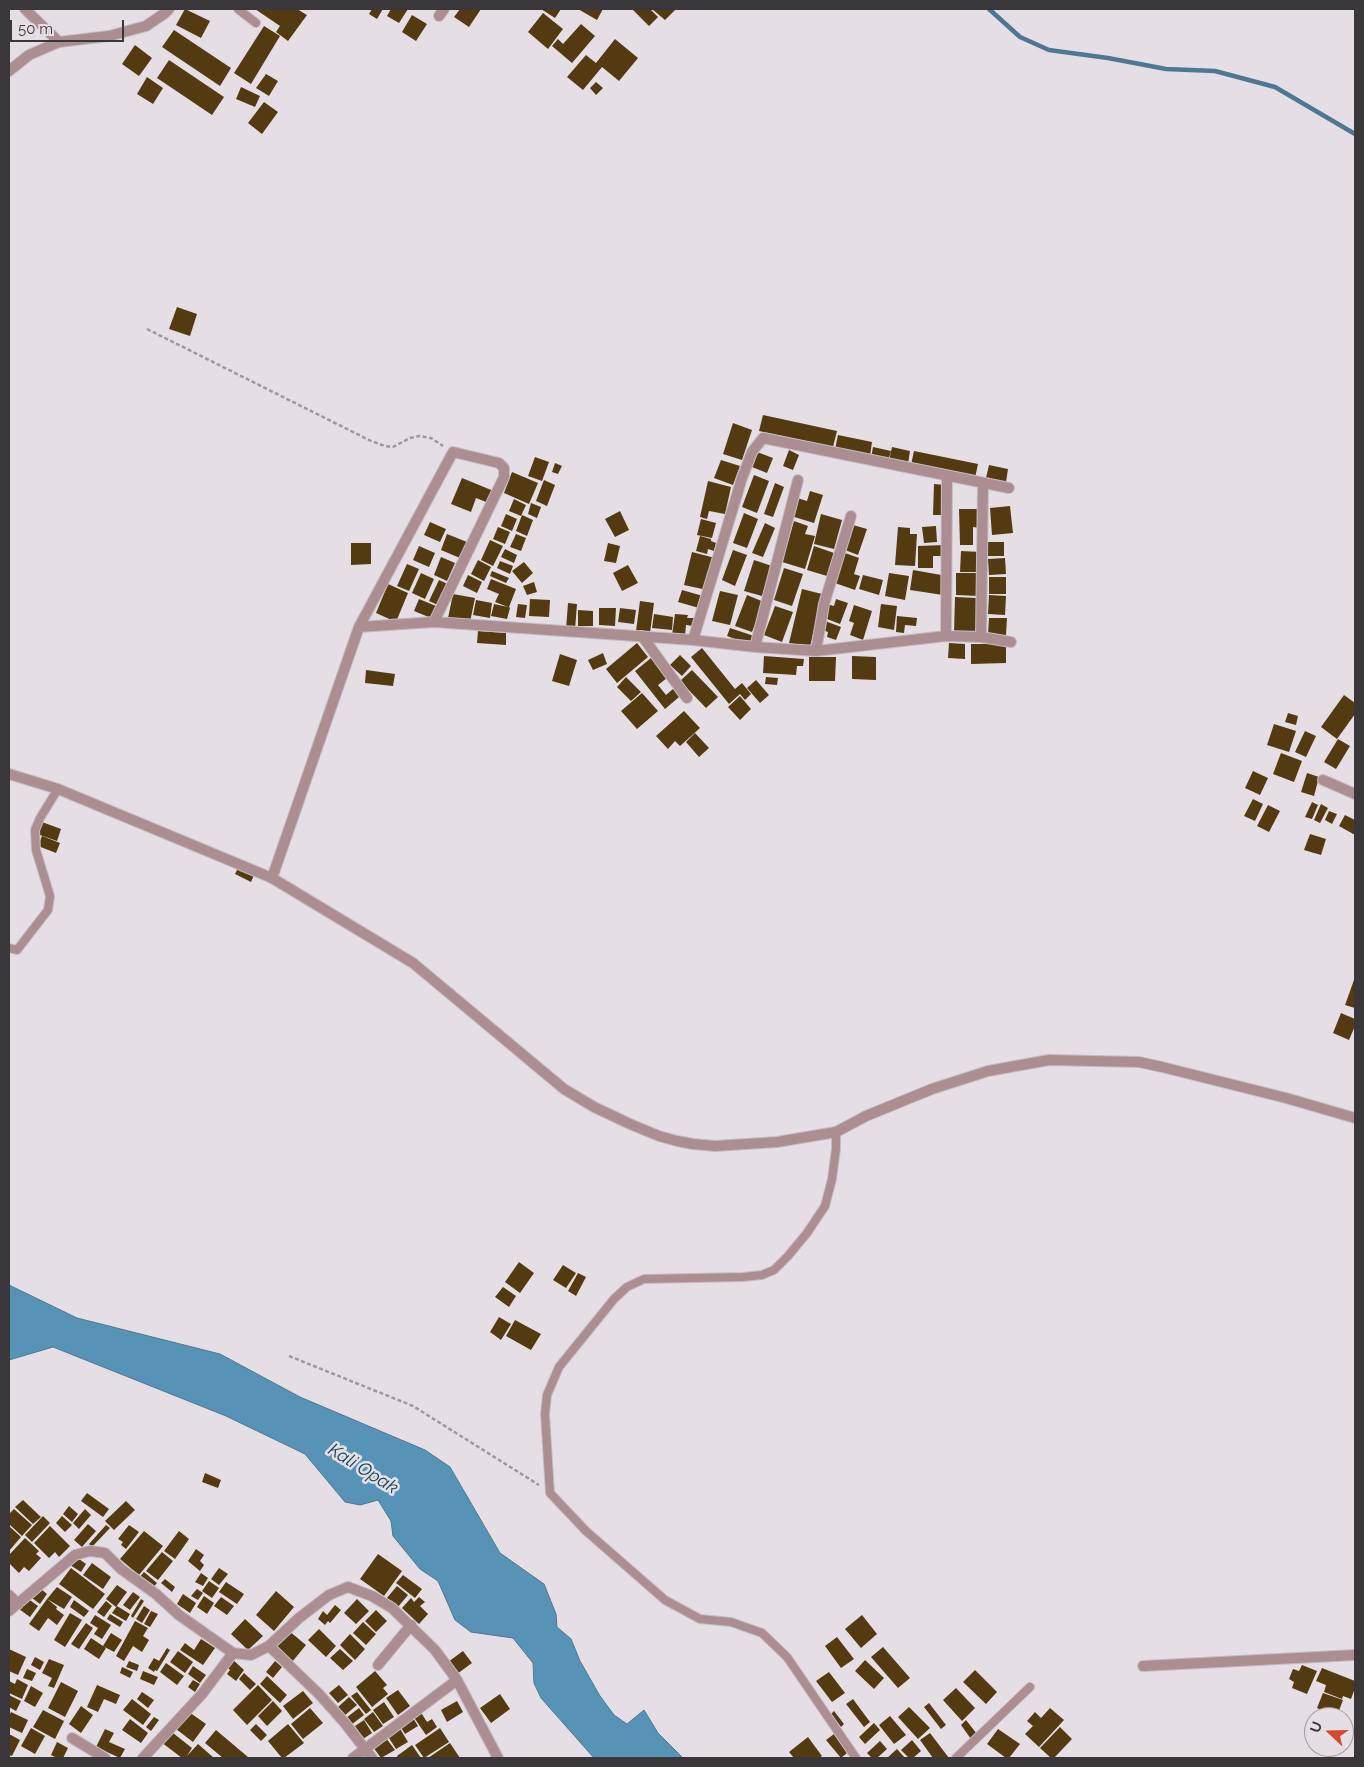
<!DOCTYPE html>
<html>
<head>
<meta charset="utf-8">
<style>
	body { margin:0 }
	#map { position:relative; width:1364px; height:1767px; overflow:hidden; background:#e5dfe5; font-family:Raleway,sans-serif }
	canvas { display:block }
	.frame { position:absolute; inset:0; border:10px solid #3a373a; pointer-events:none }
	.north { position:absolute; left:1304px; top:1707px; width:50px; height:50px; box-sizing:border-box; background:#e5dfe5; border:1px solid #a19ca1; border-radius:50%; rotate:291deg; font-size:14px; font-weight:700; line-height:20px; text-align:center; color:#3a373a }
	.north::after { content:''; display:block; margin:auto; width:18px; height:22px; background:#d54a2d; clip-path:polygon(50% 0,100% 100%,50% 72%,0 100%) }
	.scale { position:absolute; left:10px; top:20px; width:114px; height:22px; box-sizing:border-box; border:2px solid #3a373a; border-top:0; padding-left:6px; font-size:15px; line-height:18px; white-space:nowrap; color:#3a373a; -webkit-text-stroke:4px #e5dfe5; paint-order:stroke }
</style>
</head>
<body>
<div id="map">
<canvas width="1364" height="1767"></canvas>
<div class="frame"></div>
<div class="north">U</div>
<div class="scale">50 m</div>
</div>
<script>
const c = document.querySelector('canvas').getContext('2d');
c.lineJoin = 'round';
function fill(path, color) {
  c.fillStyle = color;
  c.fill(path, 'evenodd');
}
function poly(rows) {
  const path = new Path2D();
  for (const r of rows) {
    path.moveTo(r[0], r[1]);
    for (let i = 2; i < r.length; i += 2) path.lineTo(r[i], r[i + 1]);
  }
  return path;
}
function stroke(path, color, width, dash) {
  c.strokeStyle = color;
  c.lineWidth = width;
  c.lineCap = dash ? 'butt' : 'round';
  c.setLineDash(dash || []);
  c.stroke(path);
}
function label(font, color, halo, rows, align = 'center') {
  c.font = font + ' Raleway,sans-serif';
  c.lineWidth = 5;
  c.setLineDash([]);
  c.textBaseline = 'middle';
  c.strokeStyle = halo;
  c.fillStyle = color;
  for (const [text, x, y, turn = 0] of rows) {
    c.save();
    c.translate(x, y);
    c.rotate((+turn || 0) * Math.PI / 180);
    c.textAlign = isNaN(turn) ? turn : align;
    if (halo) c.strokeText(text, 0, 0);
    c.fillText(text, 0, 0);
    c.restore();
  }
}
const water = poly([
	[9,1285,77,1318,220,1354,300,1397,425,1450,450,1467,500,1553,544,1584,556,1614,557,1627,571,1639,580,1661,600,1696,614,1715,627,1724,644,1710,658,1733,683,1758,594,1758,541,1698,534,1683,533,1663,513,1638,471,1632,455,1620,438,1581,420,1569,393,1536,391,1521,378,1500,360,1505,345,1502,305,1454,226,1416,53,1347,9,1360,9,1285]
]);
fill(water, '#5693b7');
stroke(water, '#4e7792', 1);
stroke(poly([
	[989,9,1020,37,1049,50,1108,58,1166,69,1215,71,1275,87,1355,134]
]), '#4e7792', 4.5);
fill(poly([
	[185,9,210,21,201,38,176,25],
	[255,9,297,9,307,15,288,41,276,32,280,26],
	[372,9,383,9,377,19,369,14],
	[391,9,408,9,399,23,387,16],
	[460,9,481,9,469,27,454,17],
	[541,9,561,9,555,18],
	[578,9,603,9,597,20],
	[632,9,650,9,658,17,649,26],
	[652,9,676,9,665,20],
	[543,13,563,29,548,49,528,32],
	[412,15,427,24,416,41,402,32],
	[581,24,595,36,572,63,552,46,558,39,563,44],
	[264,26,280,36,251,84,234,73],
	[174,30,231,68,220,86,162,47],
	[615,39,638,58,619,81,602,67,583,90,567,77,586,55,596,63],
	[135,45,152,58,139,76,122,64],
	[169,60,224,97,212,115,157,78],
	[266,74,278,81,269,96,256,88],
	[147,77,163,88,153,104,137,94],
	[596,82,603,88,596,95,590,88],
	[241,87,260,96,255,107,236,99],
	[264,102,278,112,262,134,248,123],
	[177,307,197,314,190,336,169,329],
	[763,415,837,431,833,447,759,431],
	[733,423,752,430,742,460,723,454],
	[838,435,872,442,870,456,835,449],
	[873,447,891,451,888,461,871,458],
	[892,447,910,451,908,464,889,461],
	[789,450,799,455,793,470,783,466],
	[914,451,978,464,975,478,911,465],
	[757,452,773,458,767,473,752,467],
	[535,457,549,462,542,481,528,476],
	[721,460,740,466,733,485,714,478],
	[555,463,562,466,558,474,552,472],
	[989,465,1008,469,1006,482,986,478],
	[512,472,538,483,529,504,504,493],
	[754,475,769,481,757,513,742,507],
	[462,478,496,492,491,504,476,498,471,512,451,504],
	[544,480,555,485,547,506,536,501],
	[708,481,731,487,725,514,709,511,707,519,700,517],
	[775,483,784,487,773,517,764,514],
	[934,484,945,485,944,515,933,515],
	[810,491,823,495,814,523,791,516,797,498,807,501],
	[514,499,526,505,521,516,509,511],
	[531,503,541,507,537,518,528,514],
	[1010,506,1013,533,992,535,990,508],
	[959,509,981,509,980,528,973,527,973,545,960,545],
	[620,511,629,530,615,537,605,519],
	[744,513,758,519,747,548,733,543],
	[506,514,517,519,512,531,501,526],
	[821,514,842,520,834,549,814,544],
	[522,515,533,520,527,536,516,531],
	[701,519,716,523,712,538,697,535],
	[794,521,808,526,805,534,815,536,805,569,782,562],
	[430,522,446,529,440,542,424,535],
	[765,523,775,528,763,557,752,553],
	[853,525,867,529,858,555,845,550],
	[936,526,937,542,924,543,922,527],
	[498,527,510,532,505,544,493,539],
	[898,527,910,528,910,534,917,534,915,566,895,565],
	[447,534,467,542,460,558,441,550],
	[516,534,526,538,521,551,510,547],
	[700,536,711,539,711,541,716,543,714,551,708,549,707,554,696,551],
	[490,540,503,546,493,566,481,560],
	[988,542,1004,542,1004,556,988,556],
	[351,543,371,543,371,564,351,565],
	[608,543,620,546,616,563,604,561],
	[945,545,945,556,933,556,933,568,918,568,918,546],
	[419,546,435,553,429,567,413,560],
	[814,546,834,553,827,576,807,570],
	[505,549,517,555,514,563,501,557],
	[733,550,747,555,735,586,722,580],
	[961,551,981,552,980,572,960,572],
	[692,552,715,558,707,590,684,585],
	[845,553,859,558,854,574,860,576,855,590,835,583],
	[441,557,455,563,447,581,434,575],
	[1005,558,1006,574,989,575,988,559],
	[478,560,491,567,484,581,471,574],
	[754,560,772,566,762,596,744,591],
	[500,561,513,566,510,574,497,568],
	[524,562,533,573,522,583,512,571],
	[407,564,419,569,409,591,397,586],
	[628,565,638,583,622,591,613,573],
	[784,568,803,574,792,606,774,600],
	[913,570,947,576,943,595,910,590],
	[492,571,509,578,506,583,490,576],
	[421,573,434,579,425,599,412,593],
	[889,573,909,576,905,600,885,596],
	[956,573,980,573,979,596,956,595],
	[468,575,482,582,477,593,463,586],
	[863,575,883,580,879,595,859,589],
	[989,577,1006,577,1006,594,989,594],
	[491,579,516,589,509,607,510,608,507,619,491,616,494,604,508,607,495,602,499,594,487,589],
	[439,580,450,585,440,606,429,601],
	[534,582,537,592,527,595,523,586],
	[388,584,408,593,396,622,376,613],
	[802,589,822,594,810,647,789,643],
	[682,590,703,596,699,608,678,602],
	[720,591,738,595,730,625,712,621],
	[453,594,475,598,470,622,448,618],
	[747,595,764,602,752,632,735,626],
	[989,595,1006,596,1005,615,988,614],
	[955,597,977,598,977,633,954,633],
	[419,599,436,606,431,618,414,611],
	[530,599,550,600,549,617,529,616],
	[836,599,848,603,840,624,822,617,827,604,834,606],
	[476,600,492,603,490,618,473,615],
	[640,601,654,603,650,633,636,631],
	[568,603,577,604,575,630,566,629],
	[518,604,527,605,525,618,516,617],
	[881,604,897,606,894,630,878,627],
	[854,605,872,611,863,640,850,635,854,623,849,621],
	[775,606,793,612,782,642,764,635],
	[599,608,616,608,615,626,599,625],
	[620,608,636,610,634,624,618,622],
	[578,610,593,611,593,626,578,626],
	[654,614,673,617,672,630,652,628],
	[675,614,688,615,687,618,694,618,693,626,686,625,685,636,672,635],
	[897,616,917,618,916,626,905,625,904,633,896,632],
	[989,618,1007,618,1006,635,988,635],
	[825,621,841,627,836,640,827,637,828,632,822,630],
	[730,628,754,636,751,645,727,636],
	[478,631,506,633,506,645,477,643],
	[637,643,648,657,617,683,606,669],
	[949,643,965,644,965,659,948,658],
	[971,644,1006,644,1006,663,971,664],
	[702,648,735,689,742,683,751,694,745,700,740,694,729,704,691,657],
	[603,653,607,664,593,670,588,660],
	[560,654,577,660,569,686,552,681],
	[680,655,691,666,682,676,670,665],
	[764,656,804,659,803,666,797,666,796,675,763,673],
	[852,656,876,657,876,680,852,679],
	[809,657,836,657,835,681,809,681],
	[651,658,667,678,658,685,666,695,673,689,679,697,665,709,635,671],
	[366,670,395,674,393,686,365,683],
	[692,670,718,697,706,708,680,681],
	[626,677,641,692,631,701,617,687],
	[766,677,778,678,777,685,765,684],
	[756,680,769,695,760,703,747,688],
	[642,693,658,711,637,729,621,711],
	[1344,695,1355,703,1355,714,1337,739,1321,727],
	[740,696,751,709,740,720,728,707],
	[684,711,700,728,680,746,675,741,668,749,656,736],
	[1288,713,1298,716,1296,725,1285,722],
	[1274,724,1296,731,1289,752,1267,745],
	[1305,731,1316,736,1306,757,1295,752],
	[695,733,709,748,699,757,686,742],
	[1338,739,1350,746,1336,769,1324,762],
	[1281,753,1302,761,1294,782,1273,774],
	[1253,771,1268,778,1260,795,1245,788],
	[1307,773,1319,777,1314,796,1301,792],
	[1253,799,1263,804,1255,821,1244,816],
	[1312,802,1318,805,1312,819,1305,817],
	[1321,804,1328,808,1320,823,1314,820],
	[1268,805,1280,811,1269,832,1257,826],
	[1329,811,1337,814,1332,824,1325,820],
	[1345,815,1355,820,1355,835,1339,826],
	[42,822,61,829,57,841,37,834],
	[1310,834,1326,839,1321,855,1304,850],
	[42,836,60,843,56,853,38,846],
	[239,866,255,873,251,882,235,874],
	[1354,980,1355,981,1355,1008,1345,1005],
	[1341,1013,1355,1019,1355,1026,1349,1040,1333,1033],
	[519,1262,534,1273,520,1293,505,1282],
	[563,1265,576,1273,566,1288,553,1280],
	[578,1273,586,1277,576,1296,568,1291],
	[503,1287,516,1296,509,1307,495,1297],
	[499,1317,511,1324,501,1340,490,1332],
	[515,1320,541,1334,531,1350,506,1336],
	[205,1473,221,1480,218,1488,202,1482],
	[87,1493,109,1509,103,1517,81,1501],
	[23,1500,41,1517,33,1524,15,1507],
	[126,1501,135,1510,114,1530,105,1521],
	[69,1506,78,1514,72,1522,63,1514],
	[14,1509,32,1525,22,1536,9,1524,9,1514],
	[85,1509,91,1515,79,1529,73,1523],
	[43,1516,50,1523,32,1542,25,1535],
	[62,1516,72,1525,65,1532,56,1523],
	[88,1524,96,1531,82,1547,74,1540],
	[106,1525,110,1528,92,1547,89,1544],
	[129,1525,139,1532,126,1549,121,1545,123,1542,118,1539],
	[9,1526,21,1537,9,1551],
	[50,1526,70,1546,59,1557,55,1552,49,1558,34,1543],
	[144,1531,163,1546,139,1575,120,1559],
	[179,1531,189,1539,175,1559,164,1551],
	[25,1538,39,1551,36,1554,41,1558,29,1571,24,1567,19,1573,9,1563,9,1555],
	[196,1549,204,1555,200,1561,204,1565,200,1571,188,1561],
	[162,1552,173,1561,158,1580,146,1571],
	[378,1554,402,1571,384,1596,360,1579],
	[75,1556,86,1564,81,1572,70,1565],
	[92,1563,111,1577,103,1589,83,1575],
	[71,1568,105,1594,93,1609,59,1584],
	[219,1568,228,1574,219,1585,211,1579],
	[144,1572,157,1583,152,1589,139,1578],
	[201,1573,208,1578,203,1586,195,1582],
	[403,1575,422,1589,415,1598,396,1583],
	[165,1579,175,1587,172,1592,161,1583],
	[209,1581,219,1588,212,1598,202,1591],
	[226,1582,244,1594,237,1604,219,1592],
	[117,1585,127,1592,116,1607,106,1599],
	[397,1586,408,1595,397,1608,386,1599],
	[57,1587,72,1597,64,1609,47,1599],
	[40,1588,47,1594,40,1604,32,1598],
	[197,1589,203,1593,198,1600,191,1596],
	[276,1591,294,1607,274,1631,256,1615],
	[133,1592,140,1597,130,1610,123,1605],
	[183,1594,196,1603,190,1613,177,1604],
	[204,1596,214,1603,207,1614,197,1607],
	[221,1597,234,1606,227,1615,214,1606],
	[419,1597,425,1602,420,1606,428,1614,419,1624,402,1608,411,1598,414,1602],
	[27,1598,38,1606,30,1617,19,1609],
	[47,1599,57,1607,56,1609,64,1615,57,1625,48,1618,39,1631,29,1624],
	[141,1599,144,1601,133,1618,131,1616],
	[357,1599,369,1611,356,1624,344,1613],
	[74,1600,89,1611,84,1617,70,1607],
	[106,1601,112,1606,104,1617,97,1612],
	[335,1605,341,1610,330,1623,328,1621,325,1625,318,1619,323,1611,327,1615],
	[117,1606,130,1614,126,1621,112,1613],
	[144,1606,150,1610,142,1623,136,1619],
	[376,1610,387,1621,376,1632,365,1621],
	[151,1611,158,1614,150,1627,144,1624],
	[70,1613,82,1620,65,1647,54,1640],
	[110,1614,123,1622,120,1627,107,1619],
	[95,1615,111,1625,102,1639,94,1634,98,1628,90,1623],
	[862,1615,877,1634,861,1648,845,1629],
	[245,1619,263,1636,248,1650,231,1634],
	[135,1621,148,1628,143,1636,149,1640,142,1652,133,1646,124,1661,116,1656],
	[363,1622,376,1634,366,1645,353,1633],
	[86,1623,93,1628,79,1649,71,1644],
	[319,1629,336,1646,326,1657,308,1640],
	[289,1631,306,1645,292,1662,276,1648],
	[111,1633,122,1640,114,1652,103,1646],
	[350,1634,365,1649,355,1660,340,1645],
	[837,1637,854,1659,841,1668,825,1646],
	[91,1638,106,1648,99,1659,84,1649],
	[201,1639,215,1648,203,1665,180,1650,185,1643,194,1650],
	[883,1647,910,1678,898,1688,871,1657],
	[167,1648,170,1650,157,1671,155,1670,154,1672,148,1668,154,1658,159,1661],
	[9,1649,26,1657,18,1675,9,1671],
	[340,1649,353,1661,343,1670,330,1658],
	[178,1651,193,1662,185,1673,170,1662],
	[463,1651,472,1663,457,1674,448,1662],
	[35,1657,44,1662,40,1670,31,1665],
	[231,1658,244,1670,236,1681,227,1674,230,1670,225,1665],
	[49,1659,64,1665,54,1688,48,1686,52,1678,42,1673],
	[865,1660,884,1678,874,1689,855,1671],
	[129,1661,139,1665,137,1671,126,1667],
	[275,1661,282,1667,273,1678,266,1672],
	[166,1663,184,1676,177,1685,160,1672],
	[1302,1665,1317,1671,1307,1694,1292,1688,1294,1682,1289,1679,1293,1669,1299,1671],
	[193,1666,206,1675,200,1683,188,1674],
	[122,1667,133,1672,130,1678,120,1673],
	[1322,1668,1355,1681,1355,1688,1351,1699,1343,1696,1342,1699,1324,1692,1326,1685,1316,1681],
	[27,1669,36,1673,32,1681,23,1678],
	[975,1670,997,1692,986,1704,963,1682],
	[143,1671,158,1677,154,1685,140,1679],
	[375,1671,387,1685,383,1688,388,1694,372,1707,356,1687],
	[829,1672,845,1693,832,1702,816,1681],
	[244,1673,256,1684,250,1690,239,1679],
	[267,1676,287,1695,280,1703,260,1684],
	[17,1679,28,1685,22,1699,9,1693,9,1681,15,1684],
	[193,1680,200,1684,195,1692,188,1687],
	[61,1682,78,1691,65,1717,48,1708],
	[97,1685,120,1695,116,1704,104,1699,98,1712,87,1707],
	[258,1685,272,1700,247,1725,233,1710],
	[339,1685,348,1695,338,1703,329,1693],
	[31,1686,43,1693,35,1707,24,1701],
	[956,1688,975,1708,962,1721,943,1700],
	[398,1690,410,1706,398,1715,386,1698],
	[303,1691,313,1703,293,1719,283,1706],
	[142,1692,154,1700,148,1708,137,1699],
	[357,1692,371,1710,366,1714,351,1696],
	[1323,1693,1343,1700,1337,1716,1317,1708],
	[500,1694,510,1709,491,1723,480,1708],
	[9,1695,21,1701,16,1711,9,1707],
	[349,1697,357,1705,344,1716,337,1708],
	[132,1699,151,1714,143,1725,123,1710],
	[853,1699,870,1722,864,1727,846,1704],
	[273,1701,282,1711,267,1726,258,1716],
	[457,1701,463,1712,447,1722,441,1710],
	[384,1702,394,1717,383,1724,373,1710],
	[929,1703,946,1725,941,1729,924,1707],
	[81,1706,93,1715,81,1733,69,1724],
	[909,1707,930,1728,918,1739,898,1717],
	[310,1708,323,1723,303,1739,291,1724],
	[359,1708,364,1715,351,1725,346,1718],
	[1050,1708,1064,1720,1039,1747,1025,1734,1033,1726,1027,1721,1035,1712,1041,1718],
	[43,1710,64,1721,55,1739,33,1727],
	[420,1711,427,1722,432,1719,437,1727,426,1735,413,1716],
	[834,1711,844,1724,841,1727,831,1714],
	[11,1712,28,1720,22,1733,9,1727,9,1716],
	[189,1712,206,1724,193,1742,176,1729],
	[373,1712,383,1726,374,1732,364,1719],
	[890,1716,906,1735,894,1744,879,1725],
	[154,1717,159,1720,151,1731,146,1727],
	[413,1718,418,1726,405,1734,400,1726],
	[130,1719,148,1733,141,1743,122,1730],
	[364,1720,372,1733,363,1739,355,1726],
	[966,1720,977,1734,971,1739,961,1725],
	[874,1723,880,1730,865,1744,859,1737],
	[256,1724,267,1735,261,1741,250,1730],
	[288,1724,304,1743,284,1758,282,1758,268,1741],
	[399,1727,408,1742,396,1749,387,1735],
	[1060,1727,1072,1739,1054,1758,1051,1758,1040,1748],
	[31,1728,45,1736,35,1754,21,1746],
	[440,1728,449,1742,424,1758,415,1745],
	[105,1729,114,1733,109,1742,125,1749,120,1758,96,1747],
	[176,1729,173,1733,192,1748,187,1756,198,1744,214,1758,182,1758,161,1742],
	[998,1729,1020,1744,1009,1758,1006,1758,987,1744],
	[216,1730,248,1757,247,1758,223,1758,205,1743],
	[930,1733,949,1758,933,1758,920,1740],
	[9,1734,20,1740,12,1756,9,1755],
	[834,1734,847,1753,841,1758,826,1740],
	[808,1737,822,1756,819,1758,794,1758,789,1752],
	[386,1738,395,1750,381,1758,373,1747],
	[912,1740,921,1751,913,1758,909,1758,901,1750],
	[880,1741,887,1749,877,1758,872,1758,867,1753],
	[57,1742,68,1748,63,1758,57,1758,51,1755],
	[450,1743,460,1758,428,1758],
	[412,1745,421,1758,398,1758,397,1756],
	[897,1749,905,1758,887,1758]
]), '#543a10');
const service = poly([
	[238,9,256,23],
	[9,948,17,950,48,910,50,896,36,850,35,830,40,818,58,789],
	[836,1132,836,1149,832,1179,825,1206,807,1233,788,1256,774,1270,762,1275,743,1277,644,1279,627,1287,614,1299,559,1367,547,1395,545,1414,550,1493,586,1531,665,1600,700,1619,731,1622,762,1633,787,1657,856,1758],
	[956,1758,1030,1687]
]);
const minor = poly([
	[25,9,59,42],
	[439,16,444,9],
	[359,627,434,622,693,640,755,647,816,651,946,636,981,637,1011,642],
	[642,636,687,698],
	[946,636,947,476],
	[981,637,983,483],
	[693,640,742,478,752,452,763,438,1009,488],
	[755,647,798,480],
	[816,651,824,604,851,516],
	[1323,780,1355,794],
	[272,878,359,627,453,452,499,463,504,468,504,477,434,622],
	[9,1595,18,1604],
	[9,1611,75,1555,90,1551,105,1553,121,1569,156,1594,179,1615,233,1653,251,1655,269,1646,319,1694,344,1722,372,1758],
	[269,1646,299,1618,329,1595,348,1587,372,1596,392,1608,435,1650,457,1680,498,1758],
	[378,1665,411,1625],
	[1143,1666,1355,1655],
	[72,1738,105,1758],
	[143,1758,202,1694,233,1653],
	[353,1758,457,1680]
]);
const tertiary = poly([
	[9,71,29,55,59,42,109,36,146,26,165,13,169,9],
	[9,774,58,789,272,878,413,963,564,1089,594,1107,630,1124,659,1136,677,1141,693,1144,715,1146,777,1142,836,1132,866,1116,932,1089,988,1071,1049,1060,1139,1062,1162,1067,1286,1098,1355,1118]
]);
stroke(service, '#c3bdc3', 10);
stroke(minor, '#c3bdc3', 12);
stroke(tertiary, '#c3bdc3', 12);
stroke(poly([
	[147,329,371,441,385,446,393,447,410,438,419,436,431,438,443,446],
	[289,1356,413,1406,539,1485]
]), '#9d989d', 2.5, [4, 2.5]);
stroke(service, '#ac8d92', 8);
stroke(minor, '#ac8d92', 10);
stroke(tertiary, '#ac8d92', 10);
label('italic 18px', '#10435d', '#e5dfe5', [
	["Kali Opak",363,1469,32]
]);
</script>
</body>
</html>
